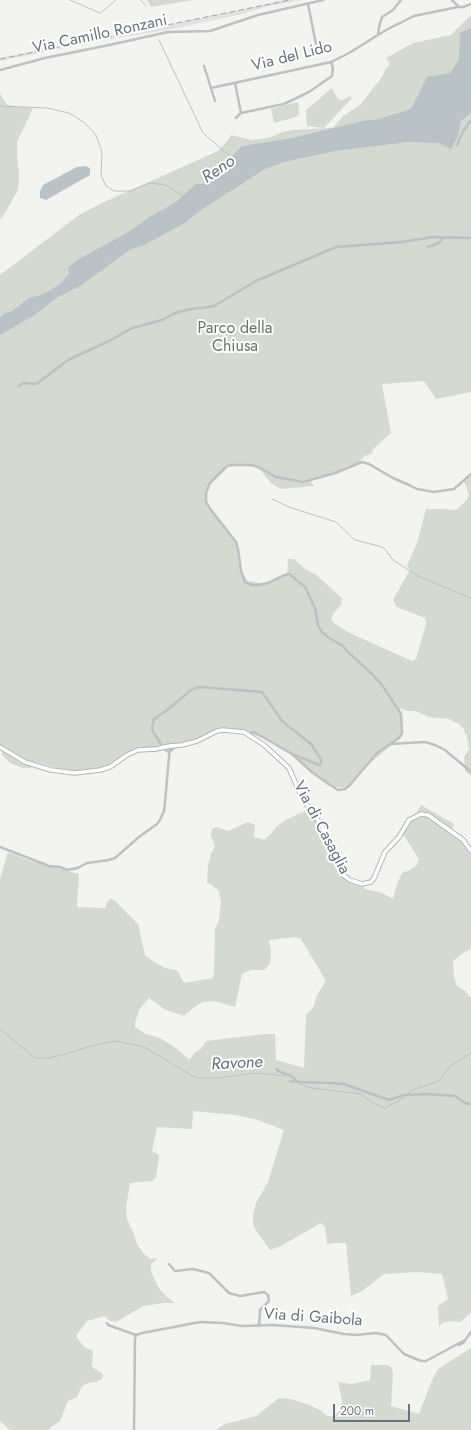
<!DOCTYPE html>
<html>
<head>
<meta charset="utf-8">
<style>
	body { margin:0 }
	#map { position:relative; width:471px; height:1430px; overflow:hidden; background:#f3f3f0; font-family:Jost,sans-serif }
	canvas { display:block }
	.scale { position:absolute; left:333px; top:1404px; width:77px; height:18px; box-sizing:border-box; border:2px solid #65737e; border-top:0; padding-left:5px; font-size:12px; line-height:14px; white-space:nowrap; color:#65737e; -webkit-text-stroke:3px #fff; paint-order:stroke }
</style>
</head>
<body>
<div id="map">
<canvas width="471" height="1430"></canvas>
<div class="scale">200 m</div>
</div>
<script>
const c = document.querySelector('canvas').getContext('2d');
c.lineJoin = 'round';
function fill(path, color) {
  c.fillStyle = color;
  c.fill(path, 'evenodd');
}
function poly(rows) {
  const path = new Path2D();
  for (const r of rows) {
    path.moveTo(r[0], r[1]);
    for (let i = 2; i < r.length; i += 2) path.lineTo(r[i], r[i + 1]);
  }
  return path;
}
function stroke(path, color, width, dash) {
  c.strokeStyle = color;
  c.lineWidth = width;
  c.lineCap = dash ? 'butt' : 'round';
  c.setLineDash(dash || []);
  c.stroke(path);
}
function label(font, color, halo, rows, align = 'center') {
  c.font = font + ' Jost,sans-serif';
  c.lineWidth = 4;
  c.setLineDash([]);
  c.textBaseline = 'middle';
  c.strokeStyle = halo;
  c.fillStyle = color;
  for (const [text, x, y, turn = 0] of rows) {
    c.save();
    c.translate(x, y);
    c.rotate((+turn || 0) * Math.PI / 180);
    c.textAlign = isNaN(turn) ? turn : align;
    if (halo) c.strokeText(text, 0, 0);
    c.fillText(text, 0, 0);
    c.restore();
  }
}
fill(poly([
	[283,0,302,0,265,7,242,14,172,29,100,41,0,61,0,58,236,11]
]), '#e1e2e0');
fill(poly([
	[147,0,193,0,151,7],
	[471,15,471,392,436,399,424,381,382,384,391,433,372,450,373,453,365,456,359,462,351,465,327,476,310,480,314,486,281,489,272,484,258,467,230,465,216,477,205,491,205,502,237,542,239,566,247,581,269,584,284,575,293,577,287,574,288,559,294,559,305,569,315,574,342,598,341,605,334,613,331,619,335,624,350,633,412,661,416,659,426,624,425,618,397,607,393,600,410,570,407,566,417,543,426,509,446,509,456,510,465,502,469,495,464,481,471,474,471,776,465,771,464,757,469,749,467,737,463,728,459,724,449,719,428,717,416,711,408,711,400,708,403,730,401,733,402,736,368,765,346,788,328,786,304,764,271,741,248,733,215,730,205,739,132,754,107,770,84,772,57,768,33,761,34,764,31,768,23,768,10,763,2,755,3,747,0,746,0,275,79,215,102,203,218,151,227,141,231,135,252,140,268,138,282,132,293,130,329,128,334,127,343,116,360,105,382,77,385,70,390,64,386,58,413,43,451,35],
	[332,88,338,99,343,100,350,96,352,98,324,128,307,126,306,110],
	[0,91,1,96,7,105,33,108,17,142,17,155,19,177,18,190,4,215,0,219],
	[298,102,299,114,296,117,274,123,271,109],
	[421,805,454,824,450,834,465,842,471,854,471,949,463,953,453,961,454,977,457,986,464,990,471,998,471,1313,460,1322,453,1321,442,1323,439,1327,438,1306,448,1299,442,1274,417,1272,384,1274,362,1291,351,1296,346,1243,335,1243,327,1244,325,1227,321,1223,281,1246,270,1250,255,1229,253,1224,253,1215,256,1203,268,1182,284,1130,258,1120,236,1115,193,1111,192,1129,157,1127,152,1151,159,1155,156,1177,152,1181,130,1183,126,1208,127,1219,134,1234,137,1244,144,1254,151,1259,157,1258,151,1265,151,1272,158,1287,166,1296,175,1303,164,1303,143,1306,116,1322,110,1321,104,1316,87,1321,76,1336,84,1347,93,1351,92,1367,103,1374,102,1379,96,1382,88,1383,82,1386,77,1397,68,1401,60,1421,51,1427,49,1430,10,1430,0,1421,0,879,8,852,31,861,79,874,77,907,105,908,107,902,111,898,117,903,138,924,145,955,154,962,165,968,177,970,184,983,213,978,214,969,215,929,219,920,221,902,219,891,212,885,207,883,208,865,211,854,215,846,211,836,212,829,216,827,228,831,248,822,255,825,254,837,264,840,270,835,276,827,284,821,298,814,311,809,329,838,341,869,346,877,362,883,365,889,382,893,393,899,397,884,402,873,410,870,417,865,419,859,402,833,409,820,416,814],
	[296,937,301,939,326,981,316,997,314,1006,306,1015,304,1068,276,1060,275,1034,265,1034,206,1041,201,1049,194,1053,190,1060,176,1048,160,1038,146,1034,135,1027,135,1023,139,1010,149,998,164,1009,184,1016,196,1006,203,1002,214,1001,235,1007,242,974,251,970,264,970,270,964,271,952,269,941,277,939],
	[471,1348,471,1430,216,1430,225,1424,256,1416,279,1398,290,1399,307,1404,320,1410,327,1416,334,1416,341,1409,342,1401,338,1382,352,1384,370,1380,371,1365,387,1365,392,1368,393,1375,391,1406,419,1414,432,1380,438,1369]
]), '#d5dad1');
fill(poly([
	[471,28,471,113,461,121,458,136,451,149,438,143,408,142,335,151,284,162,265,169,201,210,185,223,142,246,131,249,80,286,58,297,33,316,0,335,0,317,4,314,0,315,12,311,79,259,130,231,148,218,176,202,196,184,206,184,223,169,231,157,242,146,292,138,363,121,379,119,411,109,427,77,450,73,459,59,460,33],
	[68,268,69,274,60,284,44,294,29,298],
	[85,166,90,168,90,175,46,200,40,198,40,191,43,185,77,167]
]), '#b9c2c6');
stroke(poly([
	[70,0,100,13,116,0],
	[141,0,146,6],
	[159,40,203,133,232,158],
	[0,106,47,108,69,113,85,123,96,135,102,152,101,175,106,186,114,191,130,191,149,183,166,185,183,196],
	[272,499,289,507,336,522,355,540,375,545,384,548,393,560,418,576,471,598],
	[0,1029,35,1058,49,1058,66,1054,91,1046,115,1041,144,1047,196,1078,218,1078,256,1073,287,1076],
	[295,1082,311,1088,360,1094,375,1104,385,1108,400,1100,405,1096],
	[408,1094,412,1090,439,1081,450,1066,471,1053]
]), '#b9c2c6', 1);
stroke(poly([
	[457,145,463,131,471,120]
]), '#b9c2c6', 2.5);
const secondary = poly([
	[0,747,25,762,51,770,75,773,100,770,110,767,127,755,138,750,156,749,170,746,182,745,197,741,217,731,223,730,244,732,264,745,289,768,302,798,322,826,343,875,350,880,362,884,371,882,374,878,385,852,399,837,409,820,421,814,428,815,459,837,463,840,471,851]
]);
stroke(secondary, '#b2b6ba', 5.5);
stroke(poly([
	[452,0,458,6],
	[308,4,316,44],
	[378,34,380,23,382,17,393,10,401,0],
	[204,66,215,101],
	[0,70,45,58,114,44,168,32,210,31,258,15,323,0],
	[235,83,241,113],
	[211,88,331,62,349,53,386,30,414,16,458,7,463,7,471,4],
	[236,118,241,113,284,104,309,92,332,76,333,68,331,62],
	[428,247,439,243,443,237],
	[19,386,23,383,35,384,38,383,68,360,109,341,132,328,162,320,175,313,186,310,214,306,256,281,336,247,402,242,433,237,471,238],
	[248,734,254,732,292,754,313,773,338,790,345,789,349,786,377,753,399,738,402,733,401,714,382,685,372,674,348,652,343,646,329,638,321,631,318,625,315,608,305,587,289,574,285,575,268,583,258,585,252,585,245,582,241,571,238,549,236,542,211,510,206,502,206,493,210,483,227,466,233,465,251,465,258,467,276,477,303,482,335,473,362,462,369,464,393,478,409,485,417,489,434,492,454,489,471,474],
	[390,744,425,742,435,745,445,750,471,772],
	[169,752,165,750,153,732,152,728,154,719,166,711,191,690,195,688,201,687,262,692,282,721,311,744,321,759,321,763,319,765,295,755],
	[169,752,177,746],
	[0,847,49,866,60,867,67,870,78,868,87,863,109,860,115,858,139,837,157,824,160,820,164,811,165,802,170,746],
	[277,1069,278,1071,291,1076,298,1082,332,1083,344,1084,389,1100,404,1095,425,1094,455,1096,465,1103,471,1104],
	[290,1081,297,1082],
	[169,1264,175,1271,193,1269,209,1273,229,1293,240,1296,264,1292,268,1295,269,1301,260,1310,259,1326],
	[107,1323,108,1325,136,1335],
	[136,1335,142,1333,200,1322,223,1323,242,1326,273,1325,314,1328,344,1334,357,1335,376,1333,386,1335,404,1354,421,1361,426,1361,465,1340],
	[459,1345,463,1343,471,1332],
	[134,1430,135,1339,136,1335]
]), '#bdc1c4', 2.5);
stroke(secondary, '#fff', 3.5);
stroke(poly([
	[0,59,290,0]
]), '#9fa4a9', 1, [6, 3]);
label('16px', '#65737e', '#fff', [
	["Via Camillo Ronzani",100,35,-12],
	["Via del Lido",292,57,-14],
	["Via di Casaglia",321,828,62],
	["Via di Gaibola",313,1318,4]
]);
label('16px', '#677663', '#fff', [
	["Parco della",235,329],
	["Chiusa",235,347]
]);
label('italic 17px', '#61747b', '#fff', [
	["Reno",219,170,-34],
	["Ravone",237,1064,-3]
]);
</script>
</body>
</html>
